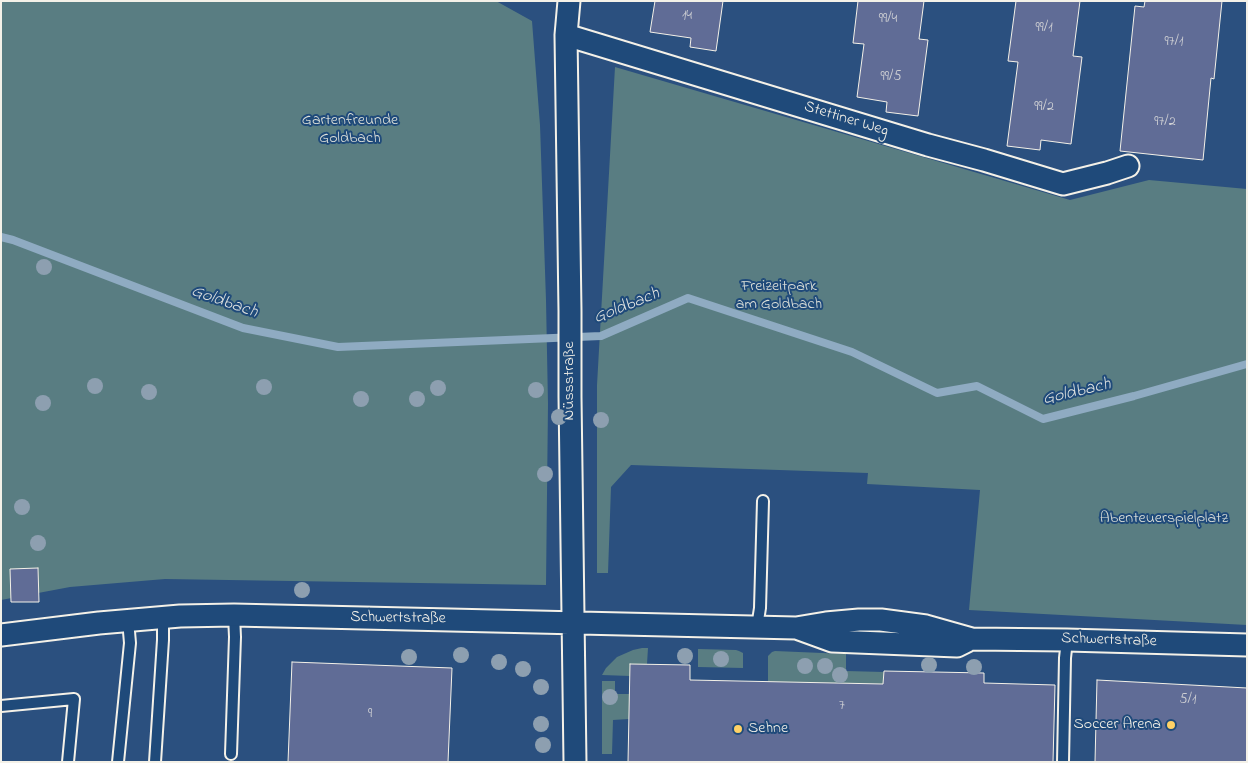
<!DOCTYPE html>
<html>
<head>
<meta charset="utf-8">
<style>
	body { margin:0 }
	#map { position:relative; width:1248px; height:763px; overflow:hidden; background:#2b507f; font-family:"Indie Flower",sans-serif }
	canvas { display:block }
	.frame { position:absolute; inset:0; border:2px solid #f4f1e8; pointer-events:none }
</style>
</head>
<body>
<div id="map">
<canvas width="1248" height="763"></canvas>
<div class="frame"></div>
</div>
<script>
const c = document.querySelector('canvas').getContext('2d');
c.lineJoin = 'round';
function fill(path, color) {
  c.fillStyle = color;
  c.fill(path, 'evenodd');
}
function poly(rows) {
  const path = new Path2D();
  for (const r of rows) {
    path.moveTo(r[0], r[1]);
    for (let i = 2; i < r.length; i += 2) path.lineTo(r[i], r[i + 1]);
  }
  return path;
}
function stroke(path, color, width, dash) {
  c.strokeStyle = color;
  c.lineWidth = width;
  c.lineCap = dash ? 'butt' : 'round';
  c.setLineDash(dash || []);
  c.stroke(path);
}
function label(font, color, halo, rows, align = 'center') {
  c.font = font + ' "Indie Flower",sans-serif';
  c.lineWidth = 4;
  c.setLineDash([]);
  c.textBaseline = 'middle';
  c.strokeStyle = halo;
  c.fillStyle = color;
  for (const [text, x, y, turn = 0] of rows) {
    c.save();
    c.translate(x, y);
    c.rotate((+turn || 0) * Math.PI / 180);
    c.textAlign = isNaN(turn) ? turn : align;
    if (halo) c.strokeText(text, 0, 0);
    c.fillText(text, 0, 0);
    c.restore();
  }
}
fill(poly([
	[1,1,496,1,532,21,540,125,546,300,548,404,546,585,165,579,70,587,1,600],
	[615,67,1070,200,1149,180,1247,189,1247,625,969,610,980,490,867,484,868,473,631,465,611,487,608,573,597,573,597,385],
	[642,648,648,648,647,664,630,676,602,675,606,668,617,657,633,650],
	[698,649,736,650,739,651,743,653,743,668,698,667],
	[775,651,846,654,846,671,884,672,884,684,768,682,768,656,772,652],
	[602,681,615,681,615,694,629,694,629,719,613,720,612,754,602,754]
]), '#597d82');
stroke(poly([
	[1,237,13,240,243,328,338,347,601,336,688,298,852,352,937,393,977,386,1043,419,1134,396,1247,364]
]), '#8fabc2', 8);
const building = poly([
	[655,1,723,1,716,51,690,47,691,38,650,32,655,1],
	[858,1,924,1,919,39,928,40,918,116,886,112,887,102,857,97,864,44,853,43,858,1],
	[1016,1,1080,1,1073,56,1082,57,1071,144,1041,140,1040,150,1007,146,1018,62,1008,61,1016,1],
	[1145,1,1222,1,1214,79,1211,78,1203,160,1120,151,1135,6,1144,7,1145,1],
	[38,568,39,602,11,602,10,569,38,568],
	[292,662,452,668,448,762,288,762,292,662],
	[630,664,690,665,690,680,883,684,884,671,984,673,984,683,1055,685,1053,762,628,762,630,664],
	[1097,680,1247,688,1247,762,1095,762,1097,680]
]);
fill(building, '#606c96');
stroke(building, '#f4f1e8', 1);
const service = poly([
	[757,627,760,608,763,501],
	[1,706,74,699,68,762],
	[231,754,235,637,234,615],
	[118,762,130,643,128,620],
	[155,762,163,640,163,617],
	[1063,762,1065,658,1067,640]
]);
const minor = poly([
	[569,1,566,35,570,311,570,397,575,762],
	[566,35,928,145,984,160,1063,184,1107,173,1128,166],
	[799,629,832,641,957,646,967,641],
	[1,635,99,623,180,616,234,615,796,628,826,623,859,620,881,620,926,626,972,639,1067,640,1247,645]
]);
stroke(service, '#f4f1e8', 14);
stroke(minor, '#f4f1e8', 25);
stroke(service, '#1f4a7a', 10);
stroke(minor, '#1f4a7a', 21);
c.fillStyle = '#8d9fb0';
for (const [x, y] of [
	[44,267],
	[95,386],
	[264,387],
	[438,388],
	[536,390],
	[149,392],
	[361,399],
	[417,399],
	[43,403],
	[559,417],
	[601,420],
	[545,474],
	[22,507],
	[38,543],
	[302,590],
	[461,655],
	[685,656],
	[409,657],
	[721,659],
	[499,662],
	[929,665],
	[805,666],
	[825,666],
	[974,667],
	[523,669],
	[840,675],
	[541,687],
	[610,697],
	[541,724],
	[543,745]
]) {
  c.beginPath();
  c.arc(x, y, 8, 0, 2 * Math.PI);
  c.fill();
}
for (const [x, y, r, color] of [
	[1171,725,5,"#ffd166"],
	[738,729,5,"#ffd166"]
]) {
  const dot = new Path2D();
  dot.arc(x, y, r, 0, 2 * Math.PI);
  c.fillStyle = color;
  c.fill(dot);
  stroke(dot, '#1f4a7a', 2);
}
label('14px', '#cfd0d4', null, [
	["14",687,17],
	["99/4",888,20],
	["99/1",1044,29],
	["97/1",1174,43],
	["99/5",891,78],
	["99/2",1044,108],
	["97/2",1165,123],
	["5/1",1188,701],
	["7",842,707],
	["9",370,715]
]);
label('16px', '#f4f1e8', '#1f4a7a', [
	["Stettiner Weg",846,120,17],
	["Nüssstraße",570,381,-90],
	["Schwertstraße",398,619,1],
	["Schwertstraße",1109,641,2]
]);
label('16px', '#dde0d9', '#1f4a7a', [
	["Gartenfreunde",350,121],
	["Goldbach",350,139],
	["Freizeitpark",779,287],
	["am Goldbach",779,305],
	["Abenteuerspielplatz",1164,519]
]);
label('16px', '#f4f1e8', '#1f4a7a', [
	["Soccer Arena",1161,725],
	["Sehne",748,729,"left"]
], 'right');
label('italic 18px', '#dbdfde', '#1f4a7a', [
	["Goldbach",224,303,19],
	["Goldbach",627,307,-22],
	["Goldbach",1077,393,-13]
]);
</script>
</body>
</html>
